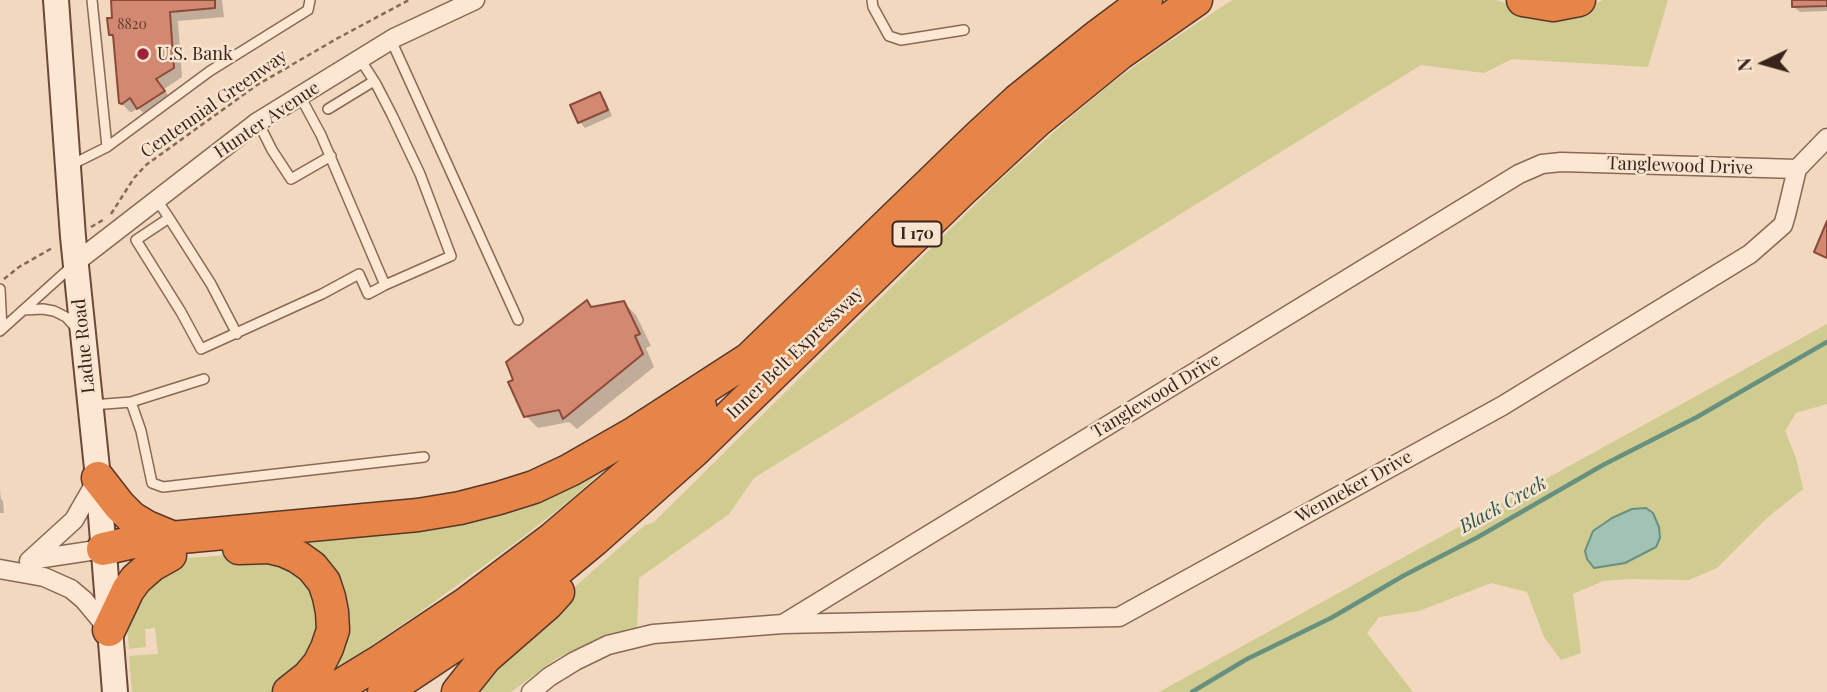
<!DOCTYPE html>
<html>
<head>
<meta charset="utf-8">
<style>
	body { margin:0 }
	#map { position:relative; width:1827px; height:692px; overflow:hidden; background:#f1d8be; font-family:"Playfair Display",serif }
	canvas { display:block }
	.north { position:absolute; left:1729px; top:28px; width:70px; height:70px; -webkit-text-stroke:5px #f8e4ce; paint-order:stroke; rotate:265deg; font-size:19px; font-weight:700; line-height:28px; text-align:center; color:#39241b }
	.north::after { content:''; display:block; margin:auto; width:24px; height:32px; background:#39241b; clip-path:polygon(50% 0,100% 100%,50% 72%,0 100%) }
</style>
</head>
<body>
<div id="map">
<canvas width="1827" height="692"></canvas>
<div class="north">N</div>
</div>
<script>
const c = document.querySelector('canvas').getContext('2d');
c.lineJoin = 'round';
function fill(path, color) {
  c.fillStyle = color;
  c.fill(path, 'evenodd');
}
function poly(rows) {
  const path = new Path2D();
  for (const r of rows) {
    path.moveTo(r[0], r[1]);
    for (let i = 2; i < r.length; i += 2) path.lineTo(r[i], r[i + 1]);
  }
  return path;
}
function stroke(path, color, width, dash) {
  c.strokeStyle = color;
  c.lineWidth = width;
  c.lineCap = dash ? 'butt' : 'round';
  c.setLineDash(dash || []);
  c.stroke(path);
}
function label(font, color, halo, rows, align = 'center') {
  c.font = font + ' "Playfair Display",serif';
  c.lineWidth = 5;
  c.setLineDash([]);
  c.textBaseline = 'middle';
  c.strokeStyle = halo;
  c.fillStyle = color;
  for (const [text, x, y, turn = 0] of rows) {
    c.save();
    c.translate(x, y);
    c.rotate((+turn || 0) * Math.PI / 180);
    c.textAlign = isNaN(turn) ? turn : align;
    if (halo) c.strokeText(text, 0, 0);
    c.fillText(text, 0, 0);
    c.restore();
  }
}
fill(poly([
	[1232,0,1496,0,1530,12,1581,10,1603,0,1668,0,1648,67,1512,59,1484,73,1421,65,754,478,729,514,639,578,637,628,611,634,557,658,511,692,468,692,502,651,645,525,653,523,998,182,1071,117,1113,82,1154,52],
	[1827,324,1827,404,1796,413,1785,431,1796,458,1803,489,1768,517,1717,568,1689,580,1629,579,1603,581,1573,594,1581,653,1561,660,1544,637,1527,592,1491,583,1419,611,1379,617,1367,633,1413,692,1159,692],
	[609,466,564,505,515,543,416,615,315,684,341,626,278,540],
	[254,553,314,581,323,636,280,692,132,692,129,656,158,654,155,628,145,629,146,647,129,649,127,624,130,604,172,561,187,558]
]), '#cfcb91');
const water = poly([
	[1646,508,1653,513,1659,527,1660,538,1656,547,1625,563,1594,568,1587,559,1585,551,1593,531,1612,518,1632,509,1646,508]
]);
fill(water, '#a2c2b3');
stroke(water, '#68907f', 2);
fill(poly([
	[112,0,222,0,224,17,178,21,182,77,164,89,172,101,148,117,138,108,132,112,130,112,120,102,116,40,110,35,114,19],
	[1793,0,1827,0,1827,11,1800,12,1794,7],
	[599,94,605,99,612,116,585,128,580,122,572,106],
	[586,302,593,309,624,303,636,315,651,346,646,348,654,367,577,429,569,422,538,428,526,416],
	[0,491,1,499,3,501,4,513,0,513]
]), '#0003');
stroke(poly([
	[1192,692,1247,659,1331,618,1403,576,1478,537,1603,465,1697,417,1827,342]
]), '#68907f', 4.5);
const building = poly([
	[111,0,215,0,215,8,170,12,174,68,156,79,165,91,137,109,130,98,122,104,119,103,113,35,109,35,107,18,112,18,111,0],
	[1792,0,1827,0,1827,6,1792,7,1792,0],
	[600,92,608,110,578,123,570,105,600,92],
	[1827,221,1827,258,1814,252,1827,221],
	[587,300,591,307,624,301,640,334,635,336,643,354,563,419,559,410,524,417,508,382,513,380,506,362,587,300]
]);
fill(building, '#d28871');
stroke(building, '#8b4b3a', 2);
const service = poly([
	[92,0,107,147],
	[872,0,873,7,889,36,901,40,964,30],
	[391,40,518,320],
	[300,96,321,135,385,285,451,256,420,174,392,115,376,84,360,59],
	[328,109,374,81],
	[258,122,272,150,291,179,331,156],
	[69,166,107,147,210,71,308,10,310,0],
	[157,200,169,218,136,240,181,312,201,349,322,294,359,274,368,294,385,285],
	[169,218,211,284,237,334],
	[0,289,2,329],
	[23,310,43,309,54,311,66,317,77,329],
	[0,331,71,267],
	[131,402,141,431,152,483,163,487,424,457],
	[92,405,131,402,204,379]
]);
const minor = poly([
	[75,263,256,123,394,38,475,0],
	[30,560,103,549],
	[29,561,74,520,98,478],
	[0,569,44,577,71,589,84,600,109,630],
	[783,624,1119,617,1502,406,1750,254,1783,225,1786,215,1797,169,1827,138],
	[531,692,549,677,575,661,608,645,653,634,783,624,1519,174,1542,164,1561,162,1797,169]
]);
const secondary = poly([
	[56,0,73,237,98,478,115,692]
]);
const motorway = poly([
	[1523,0,1553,5,1579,0],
	[98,478,119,505,132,518,147,527,171,537],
	[239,548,269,547,285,551,298,557,312,567,324,582,329,597,332,612,333,630,327,648,319,664,308,677,289,692],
	[103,549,138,541,418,515,460,508,499,498,534,487,570,470,633,434,749,359,978,137,1017,101,1099,35,1146,0],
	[109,630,128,590,136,579,152,565,170,555],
	[330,692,379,662,467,603,552,539,634,469,700,406],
	[384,692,467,637,554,573,594,540,694,451,961,191,1038,120,1119,54,1196,0],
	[458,692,485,658,547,604,558,592]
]);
stroke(service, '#8a6856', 12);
stroke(minor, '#8a6856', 21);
stroke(secondary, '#6c4939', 28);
stroke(motorway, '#57372a', 35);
stroke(poly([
	[111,214,134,178,146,165,257,85,338,38,409,0],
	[91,227,103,220],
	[4,279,19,267,54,247]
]), '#8a6856', 2.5, [5, 3.5]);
stroke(service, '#fbe7d2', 9);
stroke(minor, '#fbe7d2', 18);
stroke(secondary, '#fbe7d2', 24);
stroke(motorway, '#e78448', 32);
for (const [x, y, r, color] of [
	[143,54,7,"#9d2139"]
]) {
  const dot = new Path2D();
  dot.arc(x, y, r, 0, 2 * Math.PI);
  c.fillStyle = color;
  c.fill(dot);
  stroke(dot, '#f8e4ce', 2.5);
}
label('14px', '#5f3d30', null, [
	["8820",132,25]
]);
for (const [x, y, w] of [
	[917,234,49]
]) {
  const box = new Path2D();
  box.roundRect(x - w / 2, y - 12.5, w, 25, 5);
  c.fillStyle = '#f8e4ce';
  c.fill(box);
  stroke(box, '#39241b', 2);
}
label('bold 16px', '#39241b', null, [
	["I 170",917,234]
]);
label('18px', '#39241b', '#f8e4ce', [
	["U.S. Bank",157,54]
], 'left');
label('18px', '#39241b', '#f8e4ce', [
	["Centennial Greenway",214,104,-35],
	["Hunter Avenue",267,120,-34],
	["Tanglewood Drive",1680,166,2],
	["Ladue Road",84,346,-96],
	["Inner Belt Expressway",795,353,-44],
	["Tanglewood Drive",1156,396,-31],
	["Wenneker Drive",1354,487,-29]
]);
label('italic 19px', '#29594e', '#f8e4ce', [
	["Black Creek",1503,505,-29]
]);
</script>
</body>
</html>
